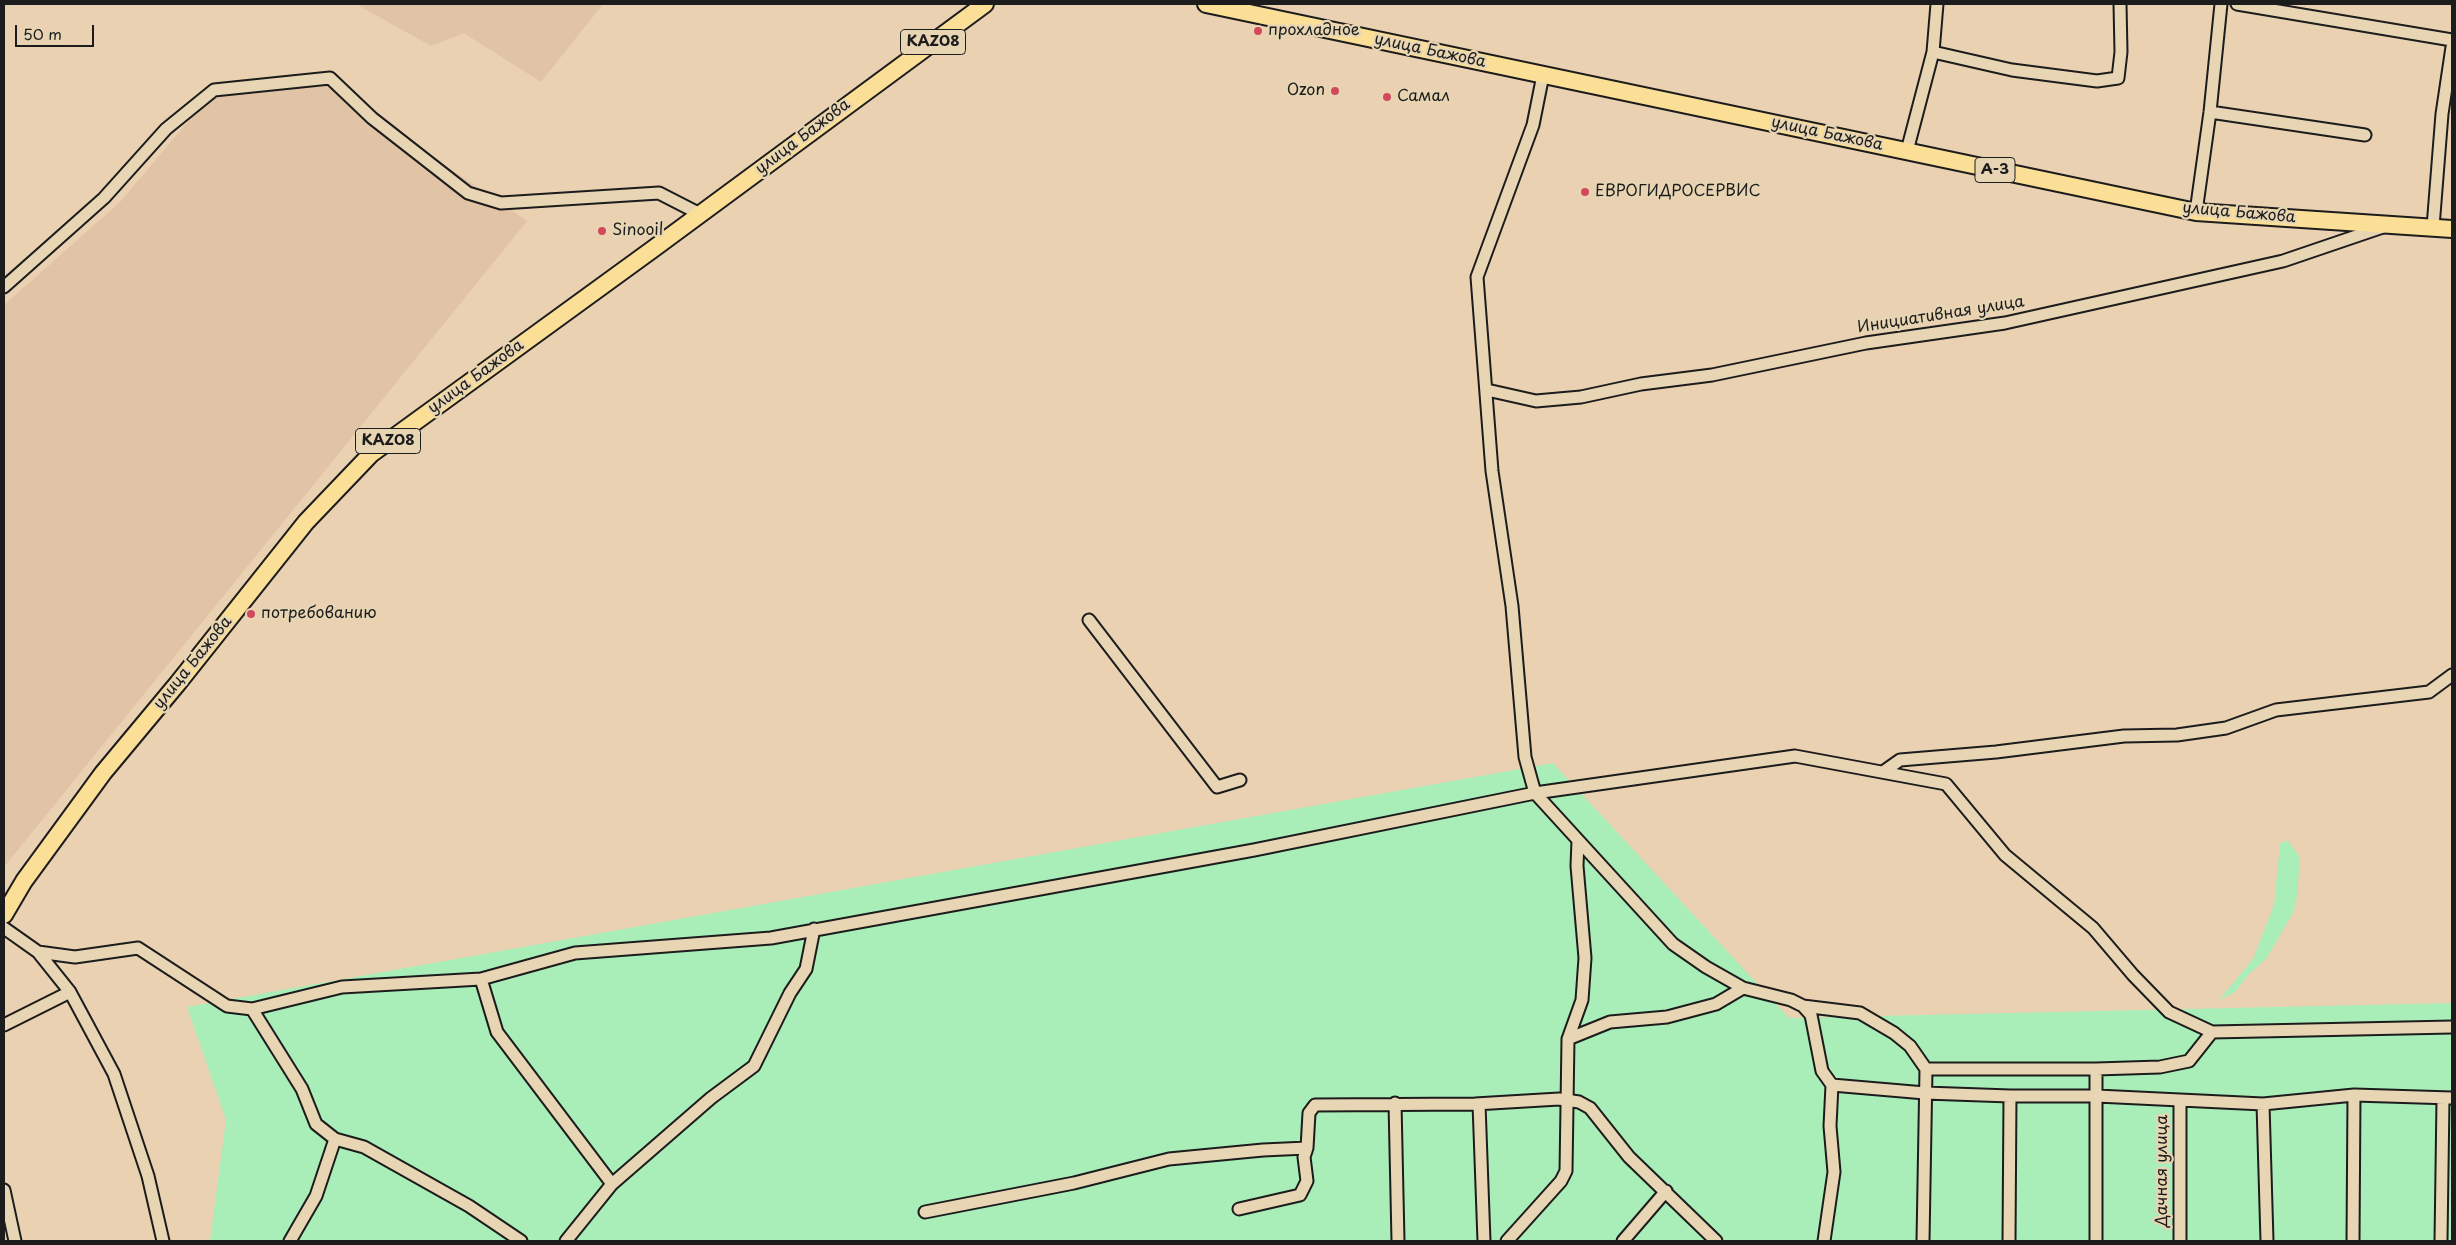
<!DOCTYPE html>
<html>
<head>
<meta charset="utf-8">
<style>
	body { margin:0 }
	#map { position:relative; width:2456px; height:1245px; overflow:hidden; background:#ead1b1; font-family:"Playpen Sans",sans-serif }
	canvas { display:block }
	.frame { position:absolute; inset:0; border:5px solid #1c1c1c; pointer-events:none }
	.scale { position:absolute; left:15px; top:25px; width:79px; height:22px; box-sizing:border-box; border:2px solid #1c1c1c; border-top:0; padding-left:6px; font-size:15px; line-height:18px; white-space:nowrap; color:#1c1c1c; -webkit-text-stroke:4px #e7d5b3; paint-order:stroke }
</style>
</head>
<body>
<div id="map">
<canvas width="2456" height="1245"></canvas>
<div class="frame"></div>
<div class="scale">50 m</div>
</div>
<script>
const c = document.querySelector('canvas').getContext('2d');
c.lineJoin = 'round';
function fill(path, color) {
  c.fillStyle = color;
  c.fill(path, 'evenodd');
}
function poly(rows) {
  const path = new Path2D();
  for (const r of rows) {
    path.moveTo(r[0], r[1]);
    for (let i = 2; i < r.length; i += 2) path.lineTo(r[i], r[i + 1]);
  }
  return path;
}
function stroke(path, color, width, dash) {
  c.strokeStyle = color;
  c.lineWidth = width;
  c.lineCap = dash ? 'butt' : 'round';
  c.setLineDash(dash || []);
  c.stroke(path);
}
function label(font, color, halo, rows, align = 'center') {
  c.font = font + ' "Playpen Sans",sans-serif';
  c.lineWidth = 4.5;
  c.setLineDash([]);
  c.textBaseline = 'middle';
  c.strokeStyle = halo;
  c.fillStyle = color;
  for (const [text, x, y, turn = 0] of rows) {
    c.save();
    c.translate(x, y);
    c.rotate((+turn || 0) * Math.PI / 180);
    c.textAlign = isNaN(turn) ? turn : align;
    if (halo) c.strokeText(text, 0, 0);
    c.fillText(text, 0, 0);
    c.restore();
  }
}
fill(poly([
	[356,4,603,4,541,82,464,33,431,46],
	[327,85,527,221,4,867,4,305,120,202,213,92]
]), '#e1c3a5');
fill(poly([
	[1553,763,1789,1018,2452,1003,2452,1241,210,1241,226,1120,187,1007],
	[2288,841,2300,857,2297,897,2293,913,2266,959,2248,975,2235,992,2219,1000,2253,959,2274,905,2280,843]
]), '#a9edb8');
const minor = poly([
	[2237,4,2452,40],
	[1933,52,2012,70,2097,81,2118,78,2121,52,2120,4],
	[1543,75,1533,125,1477,277,1492,471,1512,606,1525,757,1535,793,1673,944,1706,967,1743,988,1791,1000,1803,1006,1811,1015,1822,1071,1832,1085,1925,1093,2010,1096,2097,1096,2263,1104,2354,1095,2452,1098],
	[2210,112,2365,135],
	[1907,151,1933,52,1937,4],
	[2196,212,2210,112,2221,4],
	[2433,227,2442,114,2452,47],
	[4,287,104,198,166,129,214,90,330,78,372,118,468,193,501,203,659,193,700,214],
	[1487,390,1536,401,1581,397,1641,384,1712,375,1866,343,2005,323,2283,261,2383,227],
	[1089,620,1217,787,1240,780],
	[1883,772,1900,760,1996,752,2124,736,2177,735,2226,728,2276,710,2429,692,2452,675],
	[4,928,38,952,75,957,138,948,227,1006,252,1009,302,1089,316,1124,335,1139,364,1147,469,1206,521,1241],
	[38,952,70,992,114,1074,148,1176,163,1241],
	[481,979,497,1032,612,1184],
	[1803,1006,1860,1013,1894,1033,1910,1046,1926,1069,1923,1241],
	[252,1009,342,987,481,979,575,953,771,938,1254,850,1535,793,1795,756,1946,784,2005,855,2093,928,2133,975,2169,1012,2212,1032,2452,1027],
	[4,1025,70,992],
	[1568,1039,1610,1022,1667,1017,1716,1004,1743,988],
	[1926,1069,2096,1069,2096,1241],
	[2096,1069,2160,1067,2189,1061,2212,1032],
	[1395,1103,1398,1241],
	[1479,1104,1484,1241],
	[2263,1104,2267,1241],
	[4,1190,15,1241],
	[1239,1209,1300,1195,1307,1181,1304,1157,1307,1148],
	[925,1212,1074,1183,1169,1159,1263,1150,1307,1148,1309,1113,1315,1105,1475,1104,1559,1099,1579,1102,1590,1108,1629,1157,1716,1241],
	[290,1241,316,1196,335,1139],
	[566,1241,612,1184,711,1098,754,1066,790,993,806,969,814,929],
	[1507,1241,1561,1181,1566,1171,1568,1039,1582,1000,1585,958,1577,866,1578,840],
	[1623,1241,1666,1191],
	[1824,1241,1834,1172,1830,1126,1832,1085],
	[2009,1241,2010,1096],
	[2180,1241,2180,1100],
	[2353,1241,2354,1095],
	[2441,1241,2443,1099]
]);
const highway = poly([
	[1206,4,2196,212,2452,229],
	[4,915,24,881,103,773,178,683,306,522,371,454,653,249,985,4]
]);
stroke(minor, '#1c1c1c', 15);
stroke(highway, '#1c1c1c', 20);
stroke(minor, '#e7d5b3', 11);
stroke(highway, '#fbdf96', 16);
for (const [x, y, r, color] of [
	[1258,31,5,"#d1495b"],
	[1335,91,5,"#d1495b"],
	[1387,97,5,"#d1495b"],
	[1585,192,5,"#d1495b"],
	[602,231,5,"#d1495b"],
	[251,614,5,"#d1495b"]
]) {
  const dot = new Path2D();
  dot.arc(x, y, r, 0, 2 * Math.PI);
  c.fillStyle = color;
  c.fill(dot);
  stroke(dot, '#e7d5b3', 2);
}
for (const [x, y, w] of [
	[933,42,65],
	[1995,170,40],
	[388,441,65]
]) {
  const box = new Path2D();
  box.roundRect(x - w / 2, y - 12.5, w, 25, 4);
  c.fillStyle = '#e7d5b3';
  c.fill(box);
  stroke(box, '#1c1c1c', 1);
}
label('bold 15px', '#1c1c1c', null, [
	["KAZ08",933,42],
	["A-3",1995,170],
	["KAZ08",388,441]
]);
label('16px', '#1c1c1c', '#e7d5b3', [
	["прохладное",1268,31],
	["Ozon",1325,91,"right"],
	["Самал",1397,97],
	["ЕВРОГИДРОСЕРВИС",1595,192],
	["Sinooil",612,231],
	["потребованию",261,614]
], 'left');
label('16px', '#1c1c1c', '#e7d5b3', [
	["улица Бажова",1430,51,12],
	["улица Бажова",1827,134,12],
	["улица Бажова",803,137,-37],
	["улица Бажова",2239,213,5],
	["Инициативная улица",1941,315,-9],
	["улица Бажова",476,377,-36],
	["улица Бажова",193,663,-51],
	["Дачная улица",2163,1171,-90]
]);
</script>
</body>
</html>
